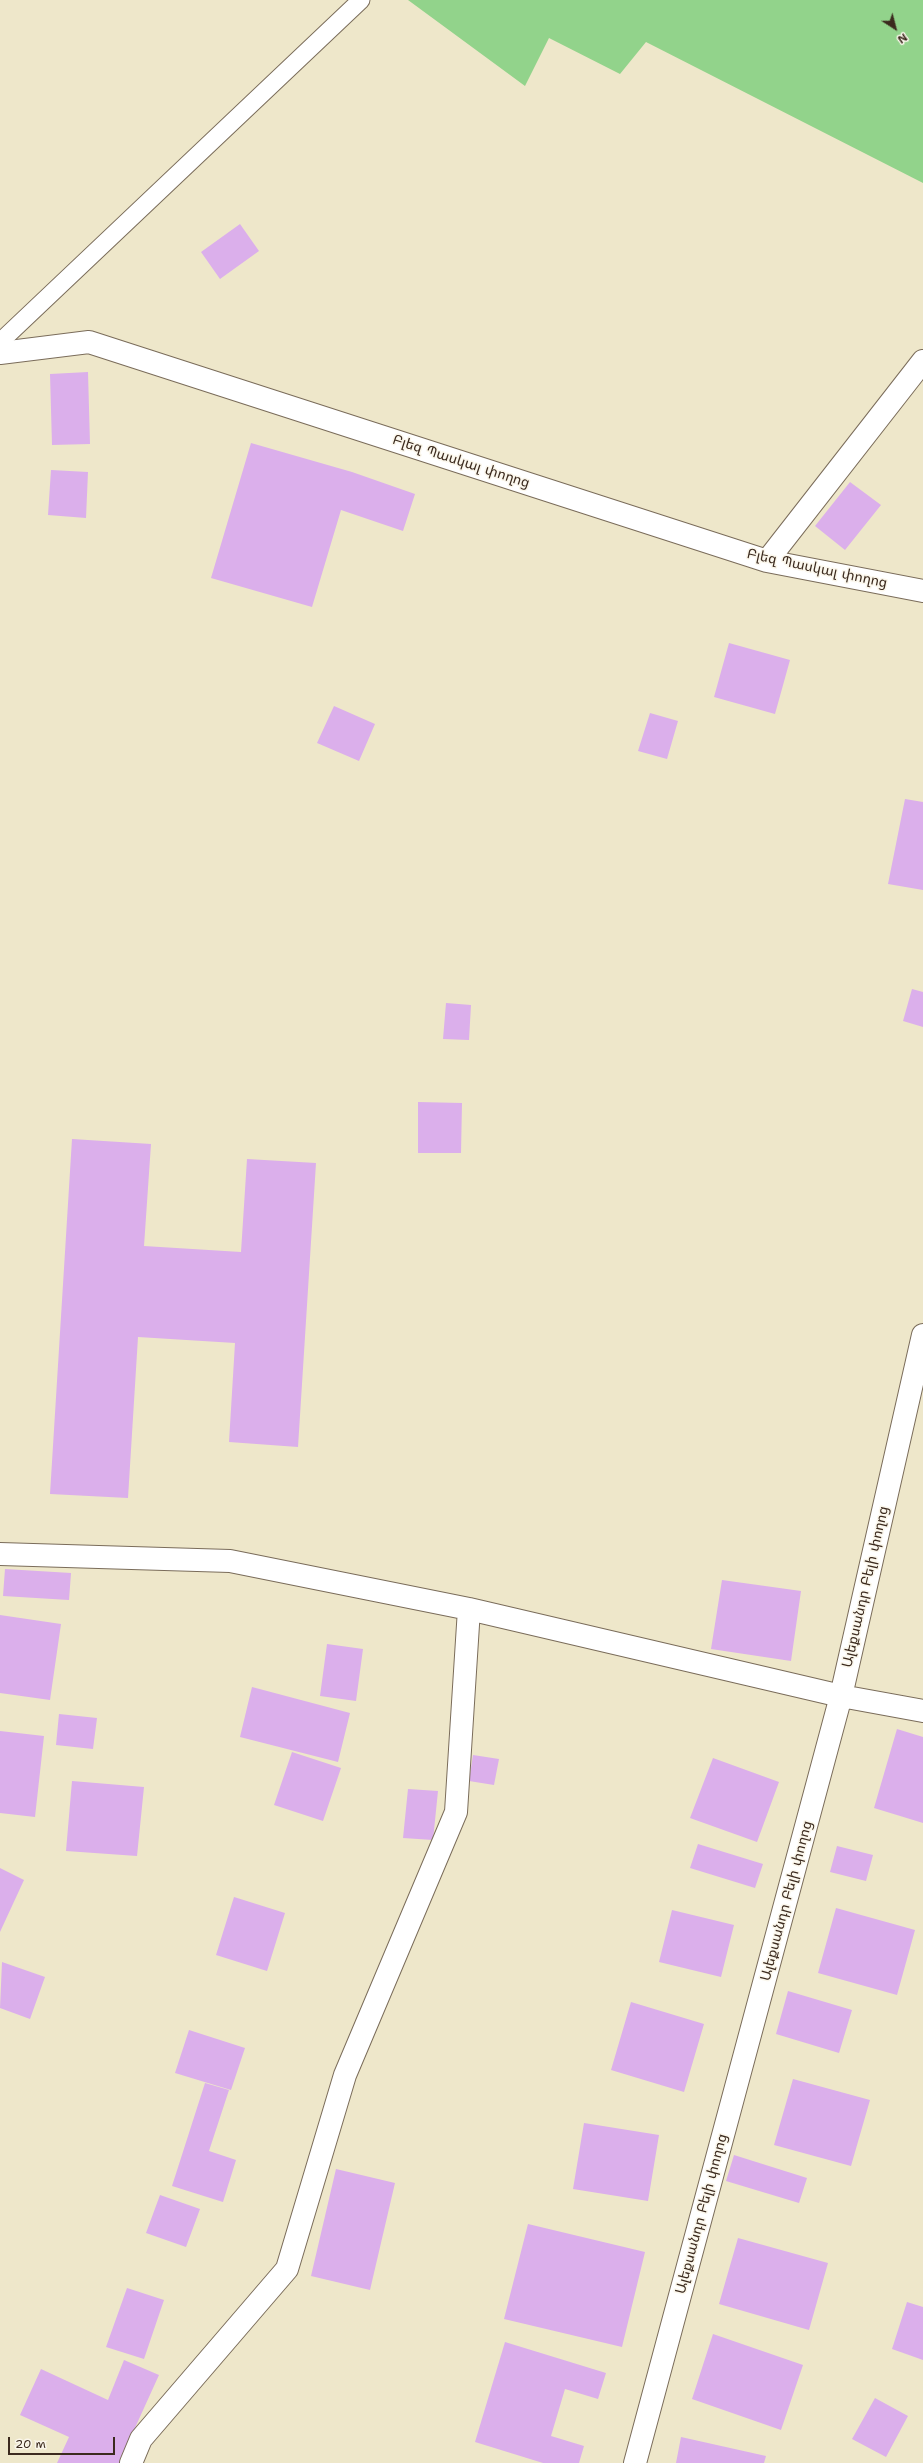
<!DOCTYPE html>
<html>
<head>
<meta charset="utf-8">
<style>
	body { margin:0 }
	#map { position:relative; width:923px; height:2463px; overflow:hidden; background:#eee7ca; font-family:"Shantell Sans",sans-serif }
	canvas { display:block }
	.north { position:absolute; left:875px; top:8px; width:40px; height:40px; -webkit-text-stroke:3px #fbf7ec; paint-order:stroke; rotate:144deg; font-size:11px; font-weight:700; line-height:16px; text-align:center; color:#3b2a1e }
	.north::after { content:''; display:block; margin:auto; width:14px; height:18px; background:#3b2a1e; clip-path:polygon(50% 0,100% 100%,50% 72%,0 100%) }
	.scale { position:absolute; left:8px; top:2437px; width:107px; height:18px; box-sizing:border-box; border:2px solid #3b2a1e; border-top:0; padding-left:5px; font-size:12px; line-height:14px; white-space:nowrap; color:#3b2a1e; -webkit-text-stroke:3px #fbf7ec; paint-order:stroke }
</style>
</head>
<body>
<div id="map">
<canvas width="923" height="2463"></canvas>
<div class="north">N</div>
<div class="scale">20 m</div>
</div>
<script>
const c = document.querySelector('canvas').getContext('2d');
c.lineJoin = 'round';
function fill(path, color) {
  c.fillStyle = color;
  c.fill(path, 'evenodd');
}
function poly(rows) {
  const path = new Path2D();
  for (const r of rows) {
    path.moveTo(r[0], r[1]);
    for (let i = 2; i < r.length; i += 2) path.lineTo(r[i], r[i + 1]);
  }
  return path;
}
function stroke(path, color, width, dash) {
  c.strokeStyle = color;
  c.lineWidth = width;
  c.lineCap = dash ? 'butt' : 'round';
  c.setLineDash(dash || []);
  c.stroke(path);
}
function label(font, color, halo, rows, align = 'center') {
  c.font = font + ' "Shantell Sans","Noto Sans Armenian",sans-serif';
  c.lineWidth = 3;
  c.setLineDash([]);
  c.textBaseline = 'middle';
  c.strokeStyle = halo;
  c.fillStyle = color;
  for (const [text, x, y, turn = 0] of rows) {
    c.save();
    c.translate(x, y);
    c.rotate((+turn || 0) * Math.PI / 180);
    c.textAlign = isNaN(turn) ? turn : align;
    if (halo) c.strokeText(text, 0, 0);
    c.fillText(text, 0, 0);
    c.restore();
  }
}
fill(poly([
	[408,0,923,0,923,183,646,42,620,74,549,38,525,86]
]), '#92d38b');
fill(poly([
	[240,224,259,251,220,279,201,252],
	[88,372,90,444,52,445,50,374],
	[251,443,352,472,415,494,403,531,341,510,312,607,211,578],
	[51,470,88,472,86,518,48,515],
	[850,482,881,505,845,550,815,526],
	[729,643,790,660,775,714,714,697],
	[334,706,375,724,359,761,317,743],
	[650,713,678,721,667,759,638,751],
	[905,799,923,802,923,890,888,884],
	[912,989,923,992,923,1027,903,1021],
	[446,1003,471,1005,469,1040,443,1039],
	[418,1102,462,1103,461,1153,418,1153],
	[72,1139,151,1144,144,1246,241,1252,247,1159,316,1163,298,1447,229,1442,235,1343,138,1337,128,1498,50,1494],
	[5,1569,71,1573,69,1600,3,1596],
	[722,1580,801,1591,791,1661,711,1649],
	[0,1615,61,1624,50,1700,0,1693],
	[327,1644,363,1649,356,1701,320,1696],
	[252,1687,350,1713,338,1762,240,1737],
	[59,1714,97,1718,93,1749,56,1745],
	[897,1729,923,1737,923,1823,874,1808],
	[0,1731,44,1736,35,1817,0,1813],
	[292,1752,341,1768,323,1821,274,1805],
	[473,1755,499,1759,494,1785,469,1781],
	[713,1758,779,1782,757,1842,690,1818],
	[72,1781,144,1787,137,1856,66,1851],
	[408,1789,438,1791,433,1840,403,1838],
	[698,1844,763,1864,755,1888,690,1868],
	[837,1846,873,1855,866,1881,830,1872],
	[0,1868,24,1880,0,1932],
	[234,1897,285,1913,267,1971,216,1955],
	[836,1908,915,1930,897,1995,818,1973],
	[672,1910,734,1925,721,1977,659,1962],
	[2,1962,45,1977,30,2019,0,2008],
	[788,1991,852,2010,839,2053,776,2034],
	[631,2002,704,2024,684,2092,611,2070],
	[189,2030,245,2048,231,2090,175,2073],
	[793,2079,870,2100,851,2166,774,2145],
	[205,2083,229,2090,209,2151,236,2160,223,2202,172,2186],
	[584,2123,659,2135,648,2201,573,2189],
	[734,2155,807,2178,799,2203,726,2181],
	[336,2169,395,2183,370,2290,311,2276],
	[160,2195,200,2209,186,2247,146,2233],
	[528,2224,645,2252,622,2347,504,2319],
	[738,2238,828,2263,809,2330,719,2304],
	[127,2288,164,2300,144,2359,106,2347],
	[907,2302,923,2307,923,2360,892,2349],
	[713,2334,803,2365,781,2430,692,2399],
	[505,2342,606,2373,598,2399,565,2389,551,2436,584,2446,579,2463,543,2463,475,2442],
	[124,2360,159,2375,119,2463,57,2463,69,2437,20,2415,41,2369,108,2400],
	[875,2398,908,2416,886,2457,852,2439],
	[681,2437,766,2456,764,2463,676,2463]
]), '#dbafeb');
const lane = poly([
	[0,342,361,0]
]);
const street = poly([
	[0,353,89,342,767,561,923,591],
	[767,561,923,361],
	[0,1554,230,1561,469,1609,841,1696,923,1711],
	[131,2463,141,2439,287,2269,345,2075,456,1812,469,1609],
	[635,2463,841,1696,923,1335]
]);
stroke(lane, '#7a6c5a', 19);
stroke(street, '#7a6c5a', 24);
stroke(lane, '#fff', 17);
stroke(street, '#fff', 22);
label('14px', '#3b2a1e', '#fbf7ec', [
	["Բլեզ Պասկալ փողոց",461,462,18],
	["Բլեզ Պասկալ փողոց",817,569,12],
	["Ալեքսանդր Բելի փողոց",866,1587,-77],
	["Ալեքսանդր Բելի փողոց",787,1901,-75],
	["Ալեքսանդր Բելի փողոց",702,2214,-75]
]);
</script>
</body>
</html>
